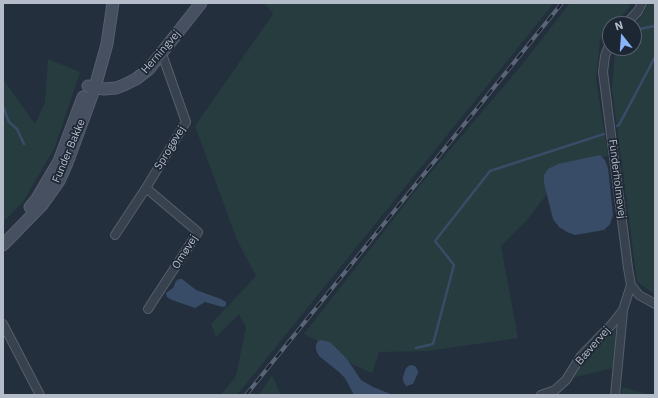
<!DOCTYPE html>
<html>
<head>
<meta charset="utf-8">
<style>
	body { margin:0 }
	#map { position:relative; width:658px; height:398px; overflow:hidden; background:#242f3e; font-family:"IBM Plex Sans",sans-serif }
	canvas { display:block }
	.frame { position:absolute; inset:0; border:4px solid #b4bcc9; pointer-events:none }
	.north { position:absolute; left:602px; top:16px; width:40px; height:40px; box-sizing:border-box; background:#1d2633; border:1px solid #59626f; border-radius:50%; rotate:343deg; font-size:11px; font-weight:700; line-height:16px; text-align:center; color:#b4bcc9 }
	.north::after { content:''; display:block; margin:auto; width:14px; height:18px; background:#8ab4f8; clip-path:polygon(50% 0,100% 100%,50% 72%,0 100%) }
</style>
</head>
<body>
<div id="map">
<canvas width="658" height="398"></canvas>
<div class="frame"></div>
<div class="north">N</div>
</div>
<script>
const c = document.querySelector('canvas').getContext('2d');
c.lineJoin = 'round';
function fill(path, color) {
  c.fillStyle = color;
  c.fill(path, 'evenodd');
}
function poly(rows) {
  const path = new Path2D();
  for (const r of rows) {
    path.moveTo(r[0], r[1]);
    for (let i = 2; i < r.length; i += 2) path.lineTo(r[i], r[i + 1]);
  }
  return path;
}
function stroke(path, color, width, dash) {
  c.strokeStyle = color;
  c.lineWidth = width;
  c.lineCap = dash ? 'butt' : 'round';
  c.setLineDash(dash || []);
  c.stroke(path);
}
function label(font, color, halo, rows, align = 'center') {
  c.font = font + ' "IBM Plex Sans",sans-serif';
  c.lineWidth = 3.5;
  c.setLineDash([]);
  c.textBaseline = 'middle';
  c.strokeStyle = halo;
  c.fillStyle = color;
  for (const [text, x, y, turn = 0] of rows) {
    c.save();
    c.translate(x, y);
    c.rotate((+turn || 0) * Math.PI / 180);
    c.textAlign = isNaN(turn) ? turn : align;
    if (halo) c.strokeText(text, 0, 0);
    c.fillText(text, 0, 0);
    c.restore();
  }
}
fill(poly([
	[265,3,554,3,237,395,221,395,236,376,246,327,239,314,216,337,211,324,256,276,237,240,195,126,273,14],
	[570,3,630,3,629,8,615,24,610,24,610,29,600,40,596,79,608,156,547,171,550,190,527,220,501,246,518,338,428,351,379,352,372,373,352,364,325,340,318,341,304,334,420,185,521,66],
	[648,3,655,3,655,294,637,282,612,89,615,52,617,48,634,48,634,26,643,14],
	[48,59,80,72,55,147,23,202,3,222,3,79,35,124,45,102],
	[616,326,613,368,572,378,591,351],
	[272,375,281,395,259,395],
	[622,387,650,395,621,395]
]), '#263c3f');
fill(poly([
	[600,155,605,160,608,168,613,215,610,224,604,230,575,235,567,232,559,227,553,219,544,183,544,175,548,169,558,164],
	[179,279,182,279,196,290,221,299,226,302,226,306,223,307,205,302,195,308,172,300,167,297,166,293,173,288,176,281],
	[322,340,330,342,347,359,361,380,373,387,393,395,354,395,345,378,339,372,319,356,316,350,316,345,318,341],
	[410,365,415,366,418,371,418,373,413,384,406,386,403,381,403,377,406,368]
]), '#394c67');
stroke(poly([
	[634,30,655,26],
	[3,106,9,122,17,129,24,144],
	[617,126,619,125,655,57],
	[416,348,433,344,454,265,435,241,490,171,604,134]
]), '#394c67', 2.5);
const street = poly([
	[626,24,638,11,642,3],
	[610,43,605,56,603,72,628,268,631,285,639,295,655,304],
	[146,188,198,232,148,309],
	[115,235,146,188,186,122,162,54],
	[3,324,40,395],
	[541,395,555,390,566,380,581,356,612,324,623,310,631,285],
	[615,395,623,311]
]);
const secondary = poly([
	[88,86,104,89,116,88,124,85,136,79,149,69,201,3],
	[30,207,36,200,59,161,83,97],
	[3,245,42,205,59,181,67,163,95,87,107,44,113,3]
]);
stroke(street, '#565f6c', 10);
stroke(secondary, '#565f6c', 13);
stroke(street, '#38414e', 8);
stroke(secondary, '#465061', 11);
const rail = poly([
	[246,395,562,3]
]);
stroke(rail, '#5a6575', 4);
stroke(rail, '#1d2633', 2.5, [8]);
label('11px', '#b4bcc9', '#1d2633', [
	["Herningvej",161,52,-49],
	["Sprogøvej",170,148,-59],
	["Funder Bakke",69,151,-67],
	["Funderholmevej",617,179,83],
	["Omøvej",185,252,-58],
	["Bævervej",593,346,-49]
]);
</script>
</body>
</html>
